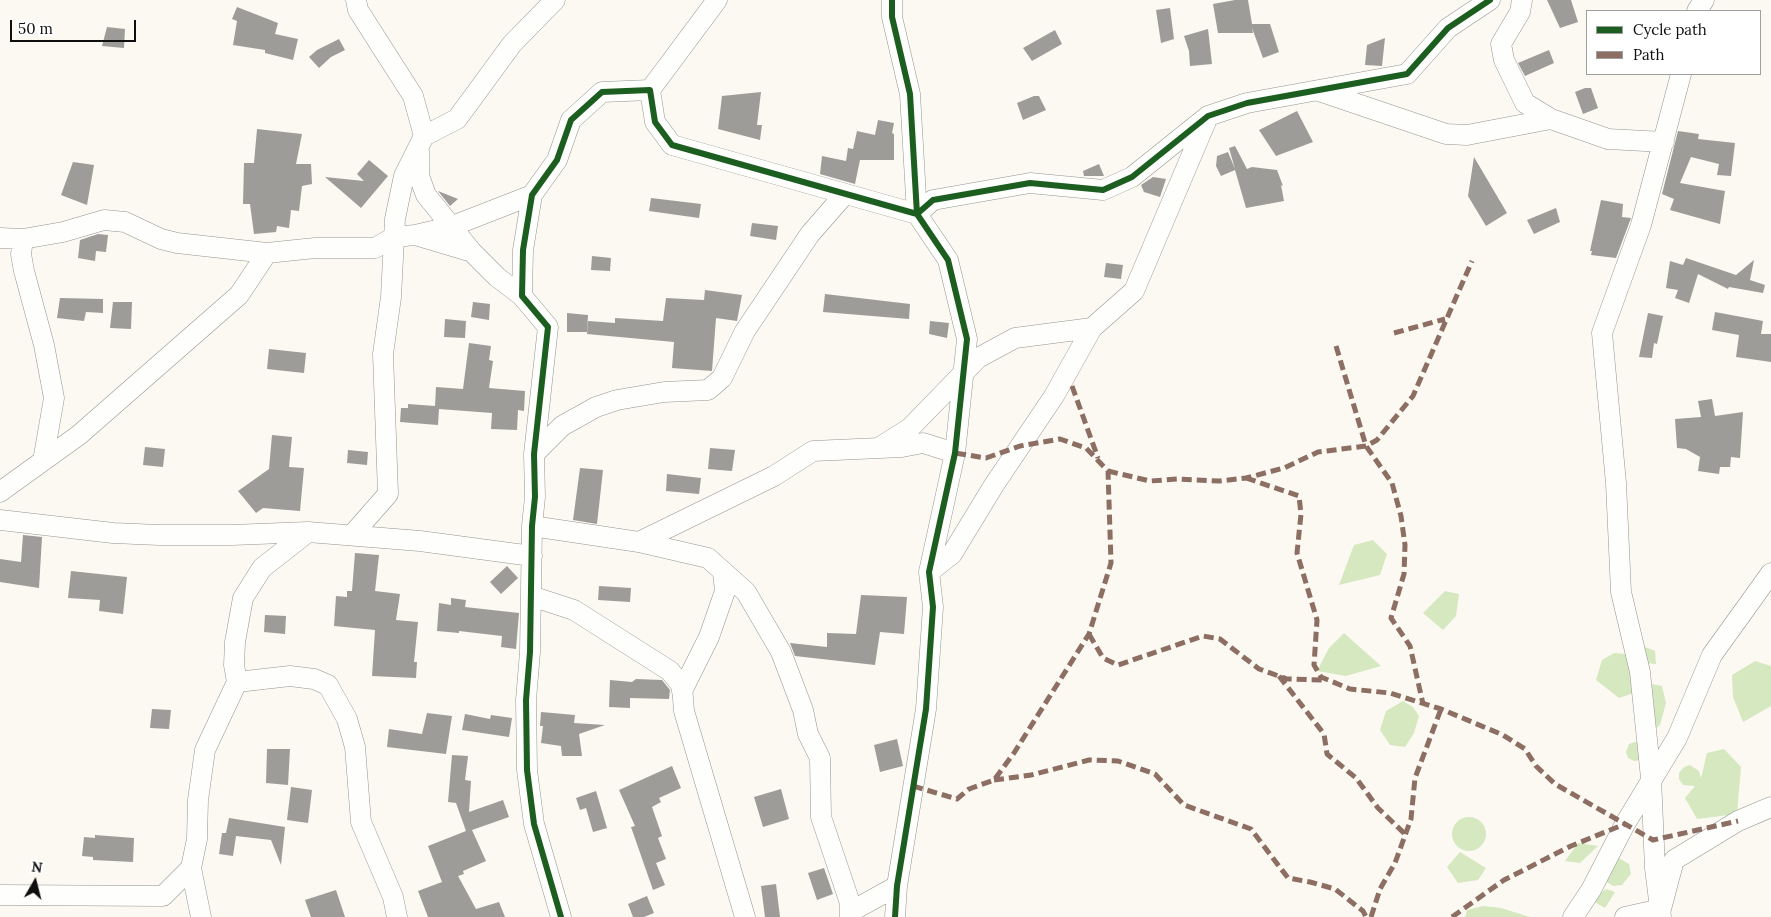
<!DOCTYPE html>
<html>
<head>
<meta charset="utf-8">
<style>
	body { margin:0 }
	#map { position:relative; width:1771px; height:917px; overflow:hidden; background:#fbf9f2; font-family:Lora,serif }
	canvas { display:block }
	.legend { position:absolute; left:1586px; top:10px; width:175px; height:65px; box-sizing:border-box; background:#fff; border:1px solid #9f9f9f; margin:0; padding:6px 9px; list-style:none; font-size:15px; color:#0e0e0e }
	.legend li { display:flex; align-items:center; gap:10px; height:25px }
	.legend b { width:25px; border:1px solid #9f9f9f }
	.north { position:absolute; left:10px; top:857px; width:50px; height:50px; -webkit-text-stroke:4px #fff; paint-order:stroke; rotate:8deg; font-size:14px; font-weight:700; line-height:20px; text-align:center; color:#0e0e0e }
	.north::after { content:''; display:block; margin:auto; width:18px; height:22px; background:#0e0e0e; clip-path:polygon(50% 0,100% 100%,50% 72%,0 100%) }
	.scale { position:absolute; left:10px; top:20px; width:126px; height:22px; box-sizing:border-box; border:2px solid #0e0e0e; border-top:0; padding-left:6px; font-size:15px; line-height:18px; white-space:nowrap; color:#0e0e0e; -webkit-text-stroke:4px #fff; paint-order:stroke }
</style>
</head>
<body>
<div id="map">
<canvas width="1771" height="917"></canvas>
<ul class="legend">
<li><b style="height:6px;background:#1b5e20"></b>Cycle path</li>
<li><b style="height:6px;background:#8d6e63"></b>Path</li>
</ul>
<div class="north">N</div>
<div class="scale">50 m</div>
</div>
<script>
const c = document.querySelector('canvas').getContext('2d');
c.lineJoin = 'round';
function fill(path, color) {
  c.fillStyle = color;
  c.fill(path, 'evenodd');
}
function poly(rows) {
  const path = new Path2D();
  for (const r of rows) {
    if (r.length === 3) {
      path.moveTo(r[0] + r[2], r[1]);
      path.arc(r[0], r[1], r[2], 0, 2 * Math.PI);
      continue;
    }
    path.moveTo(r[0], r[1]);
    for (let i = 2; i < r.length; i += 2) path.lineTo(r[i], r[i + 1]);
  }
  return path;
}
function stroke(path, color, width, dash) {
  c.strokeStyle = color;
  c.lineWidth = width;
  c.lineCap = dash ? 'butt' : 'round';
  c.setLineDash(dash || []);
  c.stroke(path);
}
fill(poly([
	[1373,540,1387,554,1380,575,1339,585,1354,545],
	[1445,591,1459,594,1456,616,1443,630,1423,613],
	[1344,633,1381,666,1346,676,1317,671,1329,648],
	[1640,645,1655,651,1656,664,1644,663],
	[1614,653,1636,655,1637,692,1619,698,1596,680,1602,660],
	[1755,661,1771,666,1771,706,1743,722,1733,697,1732,675],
	[1652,684,1662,686,1666,703,1660,725,1651,732,1640,695],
	[1403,701,1413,707,1419,716,1414,733,1405,747,1390,745,1380,730,1386,711],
	[1635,742,1638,742,1640,760,1634,761,1628,758,1626,752,1629,744],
	[1724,749,1741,767,1737,814,1697,819,1685,798,1695,786,1683,785,1679,779,1679,773,1684,767,1690,765,1699,771,1701,778,1707,753],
	[1469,834,17],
	[1578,843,1598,846,1580,863,1565,861],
	[1460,852,1486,868,1478,880,1458,883,1447,867],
	[1617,857,1629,864,1631,874,1622,885,1613,886,1605,881],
	[1606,889,1615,892,1605,908,1591,900],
	[1483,906,1501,908,1530,917,1465,917,1467,910]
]), '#d6e8c0');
fill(poly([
	[1235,0,1248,0,1252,24,1270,24,1279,52,1263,58,1252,28,1253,33,1218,33,1213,4],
	[1547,0,1571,0,1578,22,1560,28],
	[237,7,278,23,275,34,298,39,293,60,265,53,265,50,233,45,237,21,232,19],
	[1170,8,1174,39,1161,43,1156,10],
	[107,27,125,29,124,48,102,46],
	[1208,29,1212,64,1190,66,1189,51,1184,36],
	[1055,30,1062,44,1032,61,1023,48],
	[1385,38,1382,66,1365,65,1367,45],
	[339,39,345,50,331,57,319,68,309,57,317,50],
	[1549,50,1554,63,1525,76,1518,63],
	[1585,88,1591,88,1598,108,1583,114,1575,92],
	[761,92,757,125,762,125,760,140,718,129,722,96],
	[1034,96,1039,96,1046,110,1023,120,1017,103],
	[1297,111,1313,142,1276,156,1259,130],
	[878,120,894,123,892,133,894,134,894,160,860,160,855,184,820,174,822,156,846,161,848,148,853,149,857,131,875,135],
	[257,129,302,134,296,164,311,164,312,184,302,186,299,211,291,210,289,228,277,226,276,232,254,234,250,204,243,204,244,163,254,163],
	[1678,131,1699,134,1698,139,1735,143,1731,176,1717,175,1719,164,1691,157,1680,183,1725,191,1720,224,1670,210,1674,199,1662,194],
	[1235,146,1247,169,1252,167,1277,170,1283,186,1281,185,1284,201,1246,208,1235,170,1221,176,1216,166,1217,156,1228,152,1235,169,1229,148],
	[1474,157,1507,213,1486,226,1468,196],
	[369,160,388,176,361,208,325,177,364,181,357,174],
	[73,162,94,165,87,205,61,195],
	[1099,164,1104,176,1084,176,1083,171],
	[1153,177,1166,179,1160,197,1144,192,1141,185],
	[438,191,458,199,450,206],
	[651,198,701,204,699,218,649,211],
	[1601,200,1623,204,1622,217,1631,218,1616,258,1591,255,1592,251,1590,251],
	[1556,208,1560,222,1534,234,1527,220],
	[752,223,778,226,776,240,750,236],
	[98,234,108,235,106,252,96,251,95,261,78,258,80,240],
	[592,256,611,258,610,271,591,270],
	[1686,258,1736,275,1754,260,1750,280,1765,285,1763,293,1729,287,1728,289,1698,274,1689,303,1675,298,1678,290,1666,288,1670,261,1683,265],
	[1106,263,1123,265,1121,279,1104,277],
	[705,290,742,295,737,321,716,318,712,371,672,368,674,342,587,334,588,321,615,323,615,318,663,321,666,298,704,300],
	[825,294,910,304,909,319,823,312],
	[60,298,103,299,103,313,86,312,84,321,57,318],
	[113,302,132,302,131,329,110,328],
	[473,302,490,304,489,320,471,317],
	[1715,312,1763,321,1761,334,1771,334,1771,362,1736,357,1739,335,1712,330],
	[567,313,588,315,587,332,567,332],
	[1648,313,1663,316,1657,344,1654,343,1652,358,1639,357],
	[445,319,466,321,465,338,444,337],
	[930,321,949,323,947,338,929,334],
	[469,343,491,346,489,360,493,361,489,388,525,391,524,411,518,410,517,430,491,429,492,413,439,409,438,425,400,422,401,408,408,408,408,404,435,406,436,387,463,389],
	[269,349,306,353,304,373,267,369],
	[1712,399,1715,416,1743,412,1740,458,1731,457,1730,467,1720,467,1719,474,1698,471,1700,457,1686,449,1677,448,1675,419,1701,417,1698,401],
	[272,435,292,437,289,467,304,468,300,511,263,508,256,513,238,491,269,469],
	[145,447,165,449,163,467,143,465],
	[710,448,735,450,732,471,708,469],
	[348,450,368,452,367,465,347,463],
	[580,468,603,470,597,524,573,520],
	[667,474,701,478,699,494,666,491],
	[23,535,42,537,39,588,0,582,0,559,21,562],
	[355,553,379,555,375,591,400,594,396,620,418,622,414,662,417,662,416,678,372,676,375,630,334,626,336,596,347,597,347,591,352,591],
	[507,566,518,578,501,594,490,582],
	[71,571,127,577,123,614,99,611,100,600,68,598],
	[599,586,631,588,630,602,598,600],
	[861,595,907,597,904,634,880,632,875,665,795,656,790,643,827,647,827,633,856,634],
	[451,598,466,600,465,607,519,613,516,649,501,647,502,636,459,631,459,633,437,631,439,603,451,605],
	[265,615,286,616,285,634,264,632],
	[636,679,662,680,670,690,669,699,630,698,630,708,609,707,610,680,632,682],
	[152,709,171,710,169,729,150,728],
	[541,712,575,715,574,723,605,725,579,734,582,756,562,756,561,746,541,743,543,726,540,726],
	[427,713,452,716,446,754,387,747,389,729,422,734],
	[465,714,490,719,491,715,512,718,509,737,462,730],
	[897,739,903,766,880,772,874,745],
	[267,749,290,749,288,785,266,783],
	[452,755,468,756,465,780,471,781,469,812,503,800,509,817,472,830,486,861,463,871,464,874,458,876,476,909,499,902,505,917,428,917,418,891,442,882,428,846,466,831,456,803,448,802],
	[672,766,681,788,659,798,661,802,652,807,662,836,658,838,666,859,656,863,665,885,653,890,631,827,635,826,619,790],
	[291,787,312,790,308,823,287,820],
	[781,789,789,819,763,827,754,797],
	[596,791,607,828,593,832,586,808,580,810,576,798],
	[229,818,285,827,281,865,271,840,236,836,233,856,219,854,222,833,226,833],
	[95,835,134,838,133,862,93,860,93,857,82,856,84,837,95,838],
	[824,868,833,894,817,900,808,873],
	[776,884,780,917,765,917,761,886],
	[336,890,345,917,311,917,305,900],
	[647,896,654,913,644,917,633,917,628,904]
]), '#9e9c98');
const minor = poly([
	[356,0,358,10,413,96,424,136],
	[892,0,892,17,910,94,917,214,948,260,967,339,955,453,929,572,933,607,926,709,897,886,895,917],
	[1522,0,1520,12,1501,44,1504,60,1525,103,1551,119,1608,139,1664,142],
	[1697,11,1704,0],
	[650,90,717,0],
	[1319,91,1446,134,1467,135,1551,119],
	[419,151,419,176,426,195,472,252,497,277,522,296],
	[0,238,23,239,63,232,104,220,125,222,161,239,177,243,267,253,315,248,375,248,394,237,415,235],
	[23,239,21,254,24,271,44,345,54,398,43,461],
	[472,252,415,235,450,227,532,195],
	[880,447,910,428,978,358,1015,338,1092,328],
	[534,454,562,426,596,407,617,400,664,392,708,390,722,378,745,331,810,234,845,194],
	[0,492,79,435,239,295,267,253],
	[0,520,113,533,159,535,232,535,308,532],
	[532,526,639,542,708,558,746,592,781,652,803,710,808,734,820,758,821,817,850,903,850,917],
	[352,535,388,494,383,354,391,297,395,219,404,176,424,136,457,119,512,44,555,0],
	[639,542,774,476,813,451,902,447,923,443,955,453],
	[929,572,952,554,994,485,1054,396,1092,328,1134,291,1207,119],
	[531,596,574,610,670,671,682,686,684,711,745,917],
	[237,682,290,676,314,679,328,685,347,719,355,747,361,822,393,897,397,917],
	[682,691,709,637,725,591,723,573],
	[191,868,201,917],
	[0,895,163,896,191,868,197,839,198,800,205,750,237,682,234,665,235,642,243,598,262,568,308,532,420,541,532,556],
	[850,912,897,886],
	[561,917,534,824,527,770,526,700,530,652,532,526,535,497,534,454,548,327,522,296,523,250,532,195,557,160,571,120,602,92,650,90,655,122,672,145,917,214,933,200,1030,183,1103,190,1132,177,1208,116,1247,103,1407,74,1448,28,1490,0],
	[1573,917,1591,890,1625,824,1677,738,1712,655,1771,573],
	[1625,917,1661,909,1674,860,1738,821,1771,807],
	[1661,917,1655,868,1651,778,1640,672,1621,592,1616,483,1602,333,1641,225,1681,74]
]);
stroke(minor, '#959491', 21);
stroke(minor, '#fefefd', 20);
stroke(poly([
	[1394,333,1445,319],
	[1336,346,1366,446,1392,483,1401,516,1405,545,1404,574,1391,618,1410,646,1423,704],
	[1072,386,1098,458],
	[1108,471,1150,481,1178,479,1219,481,1246,478,1284,468,1318,452,1366,446,1377,440,1413,396,1472,261],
	[1246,478,1299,496,1301,514,1297,553,1317,620,1314,665,1321,677,1350,689,1390,693,1441,709,1503,735,1525,749,1536,766,1555,784,1653,840,1738,821],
	[1089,634,1103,658,1118,665,1203,636,1220,639,1259,669,1287,679,1326,680],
	[1279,676,1324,734,1327,754,1356,778,1378,808,1405,834],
	[994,780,1031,775,1089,760,1118,761,1155,774,1184,805,1251,829,1288,878,1310,882,1335,889,1363,911,1366,917],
	[913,786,957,799,969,789,994,780,1014,753,1089,634,1111,563,1108,471,1086,448,1060,439,1020,446,986,458,955,453],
	[1371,917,1380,889,1395,863,1411,819,1415,778,1441,709],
	[1452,917,1504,880,1571,846,1625,824]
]), '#8d6e63', 5, [10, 5]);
stroke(poly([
	[892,0,892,17,910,94,917,214,948,260,967,339,955,453,929,572,933,607,926,709,897,886,895,917],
	[561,917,534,824,527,770,526,700,530,652,532,526,535,497,534,454,548,327,522,296,523,250,532,195,557,160,571,120,602,92,650,90,655,122,672,145,917,214,933,200,1030,183,1103,190,1132,177,1208,116,1247,103,1407,74,1448,28,1490,0]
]), '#1b5e20', 6);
</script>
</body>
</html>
